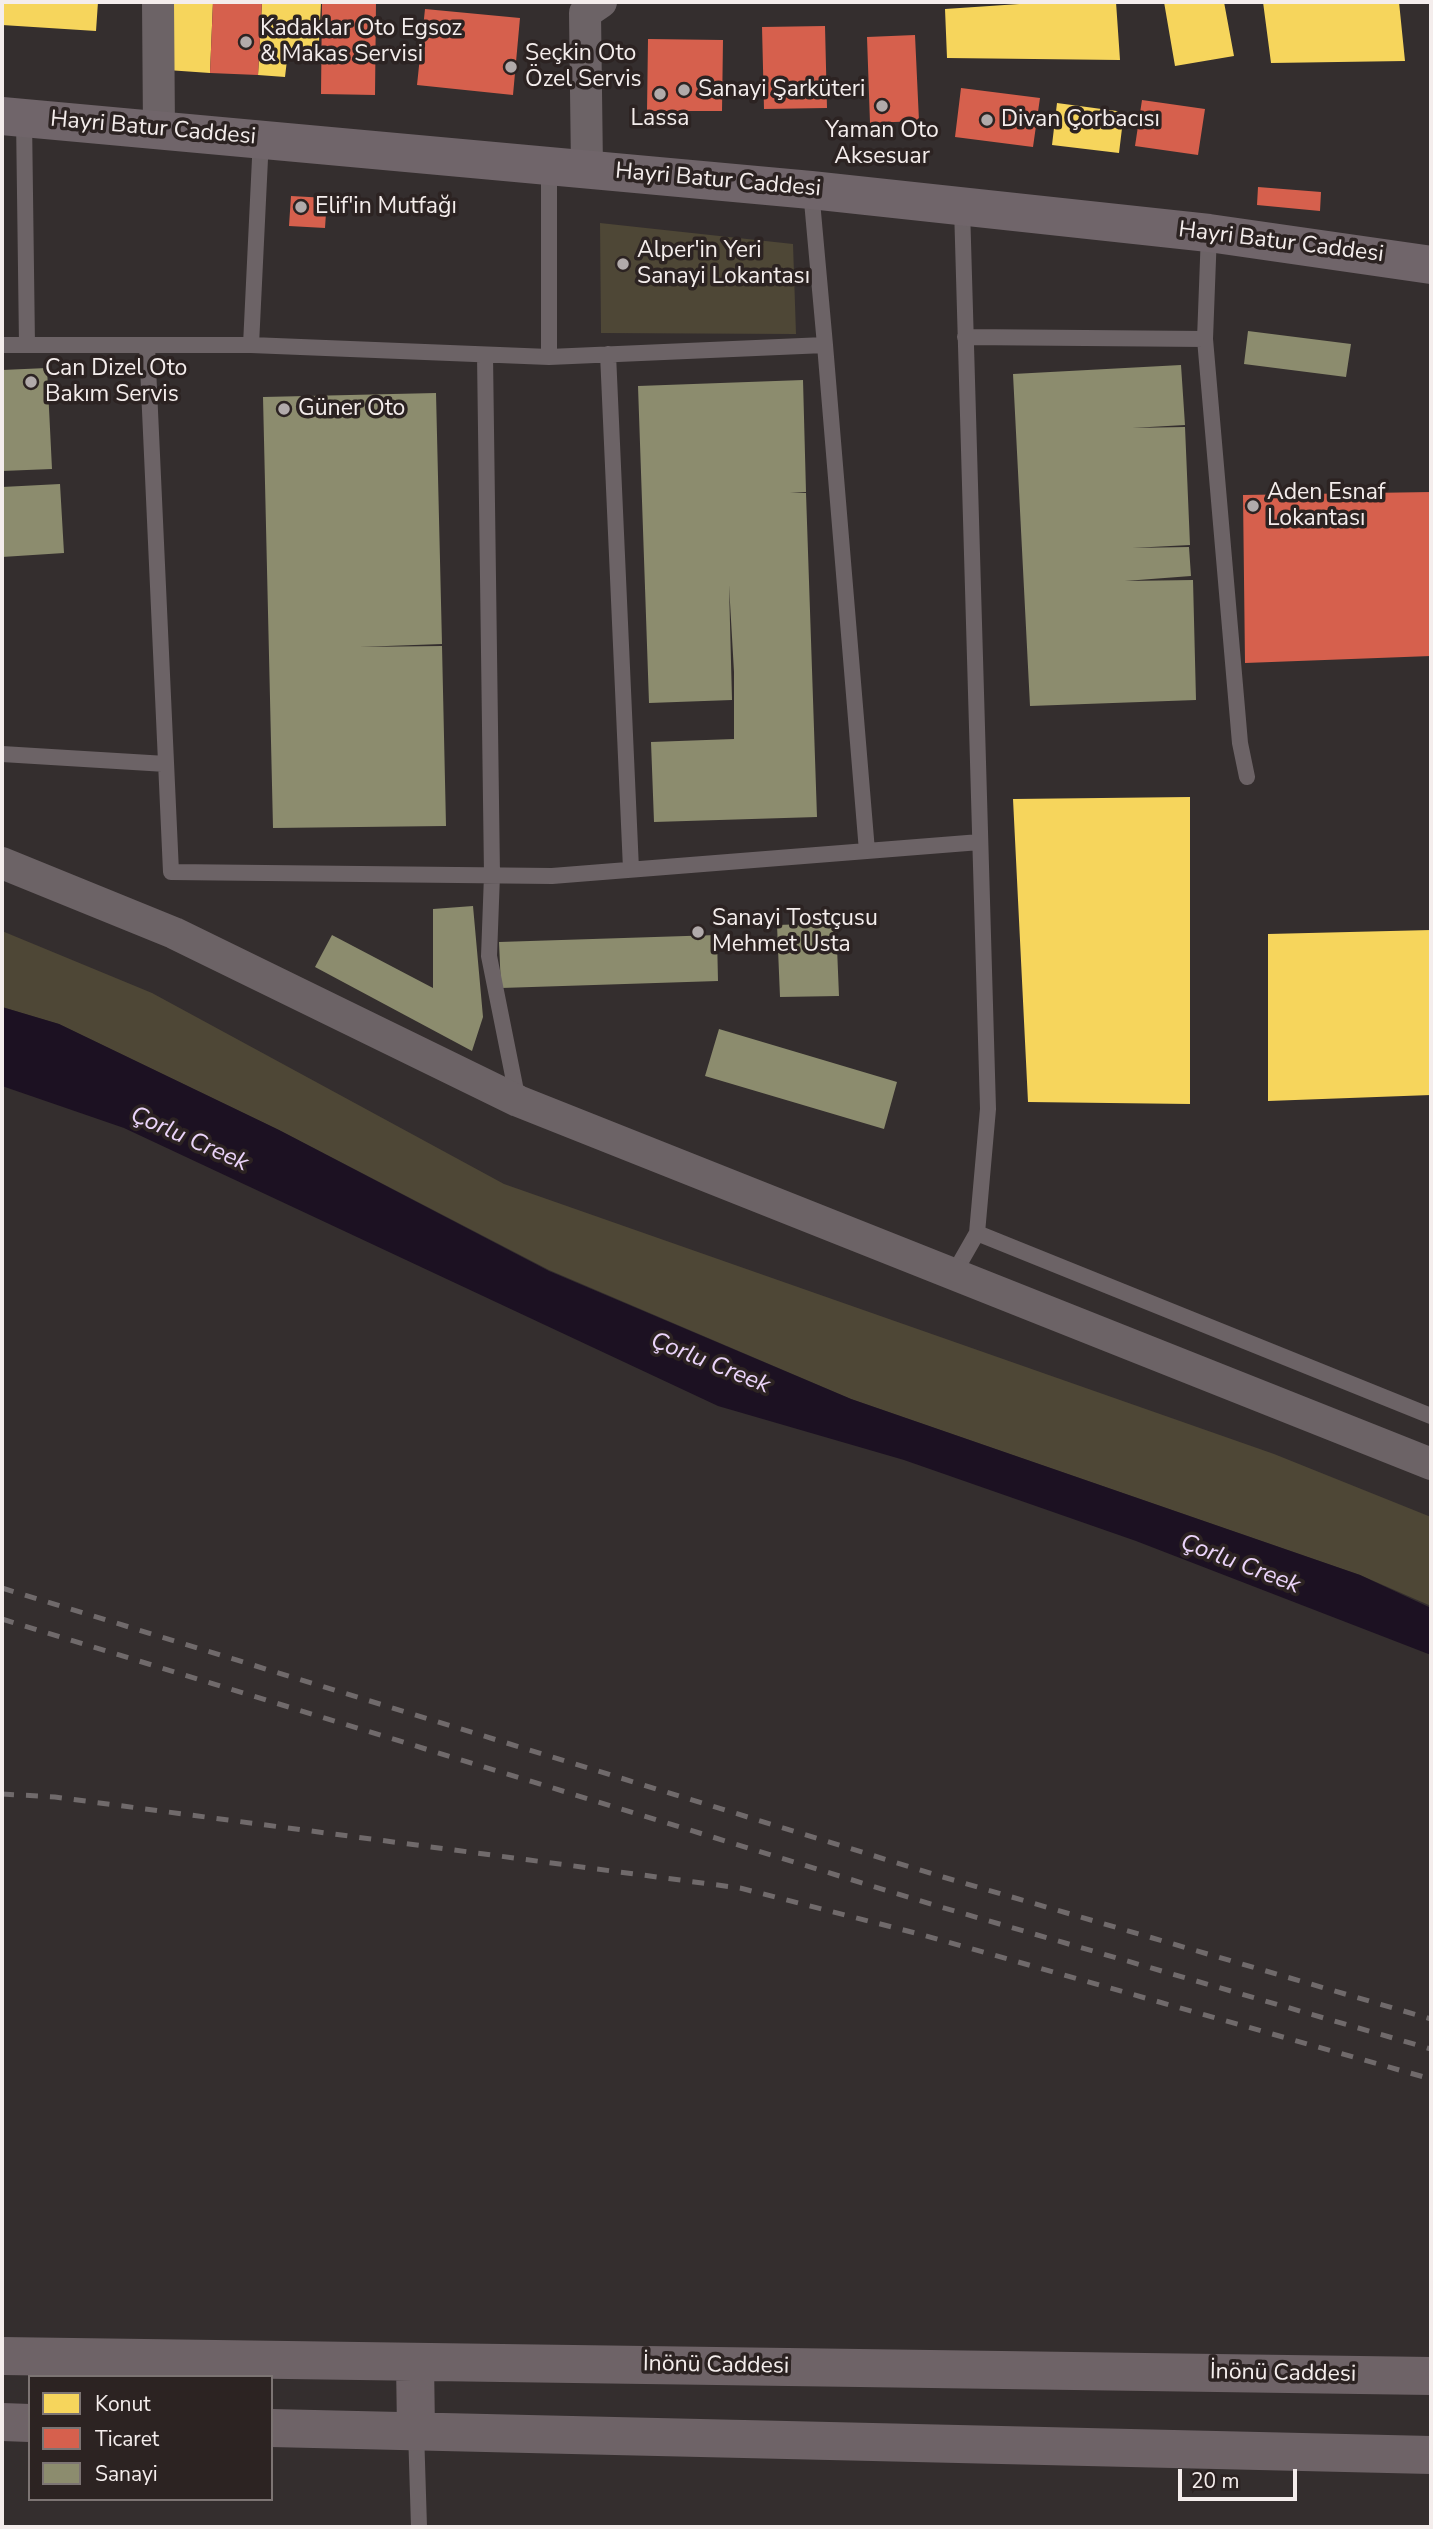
<!DOCTYPE html>
<html>
<head>
<meta charset="utf-8">
<style>
	body { margin:0 }
	#map { position:relative; width:1433px; height:2529px; overflow:hidden; background:#342e2e; font-family:"Nunito Sans",sans-serif }
	canvas { display:block }
	.frame { position:absolute; inset:0; border:4px solid #f4edec; pointer-events:none }
	.legend { position:absolute; left:28px; top:2375px; width:245px; height:126px; box-sizing:border-box; background:#2c2322; border:2px solid #7c7473; margin:0; padding:9px 12px; list-style:none; font-size:21px; color:#f4edec }
	.legend li { display:flex; align-items:center; gap:14px; height:35px }
	.legend b { width:35px; border:2px solid #7c7473 }
	.scale { position:absolute; left:1178px; top:2469px; width:119px; height:32px; box-sizing:border-box; border:4px solid #f4edec; border-top:0; padding-left:9px; font-size:21px; line-height:24px; white-space:nowrap; color:#f4edec; -webkit-text-stroke:5px #2c2322; paint-order:stroke }
</style>
</head>
<body>
<div id="map">
<canvas width="1433" height="2529"></canvas>
<div class="frame"></div>
<ul class="legend">
<li><b style="height:19px;background:#f6d55c"></b>Konut</li>
<li><b style="height:19px;background:#d6604d"></b>Ticaret</li>
<li><b style="height:19px;background:#8c8c6e"></b>Sanayi</li>
</ul>
<div class="scale">20 m</div>
</div>
<script>
const c = document.querySelector('canvas').getContext('2d');
c.lineJoin = 'round';
function fill(path, color) {
  c.fillStyle = color;
  c.fill(path, 'evenodd');
}
function poly(rows) {
  const path = new Path2D();
  for (const r of rows) {
    path.moveTo(r[0], r[1]);
    for (let i = 2; i < r.length; i += 2) path.lineTo(r[i], r[i + 1]);
  }
  return path;
}
function stroke(path, color, width, dash) {
  c.strokeStyle = color;
  c.lineWidth = width;
  c.lineCap = dash ? 'butt' : 'round';
  c.setLineDash(dash || []);
  c.stroke(path);
}
function label(font, color, halo, rows, align = 'center') {
  c.font = font + ' "Nunito Sans",sans-serif';
  c.lineWidth = 7;
  c.setLineDash([]);
  c.textBaseline = 'middle';
  c.strokeStyle = halo;
  c.fillStyle = color;
  for (const [text, x, y, turn = 0] of rows) {
    c.save();
    c.translate(x, y);
    c.rotate((+turn || 0) * Math.PI / 180);
    c.textAlign = isNaN(turn) ? turn : align;
    if (halo) c.strokeText(text, 0, 0);
    c.fillText(text, 0, 0);
    c.restore();
  }
}
fill(poly([
	[600,223,793,244,796,334,601,333],
	[2,931,152,993,504,1184,1274,1454,1431,1517,1431,1606,1360,1575,851,1399,549,1270,279,1130,59,1024,2,1007]
]), '#4e4736');
fill(poly([
	[2,1007,59,1024,279,1130,549,1271,851,1399,1360,1575,1431,1608,1431,1655,1136,1541,904,1460,718,1406,124,1128,2,1086]
]), '#1c1122');
fill(poly([
	[2,2,98,2,96,31,2,25],
	[170,2,213,2,210,73,167,70],
	[262,2,321,3,318,61,287,60,285,77,258,75],
	[1049,2,1116,2,1120,60,947,58,945,9],
	[1164,2,1224,2,1234,56,1175,66],
	[1263,2,1399,2,1405,61,1271,63],
	[1057,103,1124,112,1119,153,1052,145],
	[1190,797,1190,1104,1028,1102,1013,799],
	[1431,930,1431,1095,1268,1101,1268,934]
]), '#f6d55c');
fill(poly([
	[213,2,262,2,258,75,210,73],
	[322,2,376,2,375,95,321,94],
	[425,9,520,18,513,95,417,85],
	[825,26,827,108,764,109,762,27],
	[915,35,919,121,870,123,867,37],
	[648,39,723,40,722,111,647,111],
	[961,88,1040,98,1033,147,955,137],
	[1142,100,1205,109,1198,155,1135,146],
	[1258,187,1321,192,1320,211,1257,205],
	[291,196,327,198,325,228,289,226],
	[1431,492,1431,656,1245,663,1243,495]
]), '#d6604d');
fill(poly([
	[1248,331,1351,344,1346,377,1244,364],
	[1181,365,1185,425,1132,428,1185,427,1190,545,1132,548,1189,547,1191,576,1125,581,1193,580,1196,700,1030,706,1013,374],
	[47,368,52,469,2,471,2,370],
	[803,380,806,492,790,493,806,493,817,817,654,822,651,742,734,739,734,672,729,585,732,700,649,703,638,386],
	[436,393,442,644,359,647,442,646,446,826,273,828,263,397],
	[60,484,64,553,2,557,2,487],
	[473,906,483,1017,472,1051,315,967,332,935,433,988,433,909],
	[836,923,839,996,780,997,777,925],
	[717,935,718,981,501,988,499,942],
	[719,1029,897,1082,884,1129,705,1076]
]), '#8c8c6e');
stroke(poly([
	[24,118,27,345],
	[261,138,251,345,549,357,825,345,811,190],
	[549,165,549,357],
	[1209,233,1205,339,1240,743,1247,777],
	[965,337,1205,339],
	[2,345,251,345],
	[147,345,171,872,552,876,980,842],
	[825,345,867,851],
	[608,354,631,869],
	[485,355,492,875,489,956,518,1101],
	[2,754,166,764],
	[977,1233,1431,1416],
	[953,1275,977,1233,988,1109,962,207],
	[416,2430,419,2527]
]), '#6c6366', 16);
stroke(poly([
	[158,2,159,130],
	[587,169,585,13,601,2],
	[2,863,174,933,518,1101,1431,1464]
]), '#6c6366', 32);
stroke(poly([
	[2,116,811,190,1209,233,1431,265]
]), '#70656a', 38);
stroke(poly([
	[2,2356,1431,2376],
	[415,2362,416,2430],
	[2,2422,30,2423],
	[271,2428,1431,2455]
]), '#6e6367', 38);
stroke(poly([
	[2,1588,943,1877,1431,2019],
	[2,1619,934,1905,1431,2049],
	[2,1794,55,1797,740,1888,923,1935,1431,2079]
]), '#706a6b', 5, [12, 12]);
for (const [x, y, r, color] of [
	[246,42,7,"#b1aaaa"],
	[511,67,7,"#b1aaaa"],
	[684,90,7,"#b1aaaa"],
	[660,94,7,"#b1aaaa"],
	[882,106,7,"#b1aaaa"],
	[987,120,7,"#b1aaaa"],
	[301,207,7,"#b1aaaa"],
	[623,264,7,"#b1aaaa"],
	[31,382,7,"#b1aaaa"],
	[284,409,7,"#b1aaaa"],
	[1253,506,7,"#b1aaaa"],
	[698,932,7,"#b1aaaa"]
]) {
  const dot = new Path2D();
  dot.arc(x, y, r, 0, 2 * Math.PI);
  c.fillStyle = color;
  c.fill(dot);
  stroke(dot, '#2c2322', 2.5);
}
label('23px', '#f4edec', '#2c2322', [
	["Kadaklar Oto Egsoz",260,29],
	["& Makas Servisi",260,55],
	["Seçkin Oto",525,54],
	["Özel Servis",525,80],
	["Sanayi Şarküteri",698,90],
	["Lassa",660,119,"center"],
	["Divan Çorbacısı",1001,120],
	["Yaman Oto",882,131,"center"],
	["Aksesuar",882,157,"center"],
	["Elif'in Mutfağı",315,207],
	["Alper'in Yeri",637,251],
	["Sanayi Lokantası",637,277],
	["Can Dizel Oto",45,369],
	["Bakım Servis",45,395],
	["Güner Oto",298,409],
	["Aden Esnaf",1267,493],
	["Lokantası",1267,519],
	["Sanayi Tostçusu",712,919],
	["Mehmet Usta",712,945]
], 'left');
label('23px', '#f4edec', '#2c2322', [
	["Hayri Batur Caddesi",153,129,5],
	["Hayri Batur Caddesi",718,181,5],
	["Hayri Batur Caddesi",1281,243,7],
	["İnönü Caddesi",716,2366,1],
	["İnönü Caddesi",1283,2374,1]
]);
label('italic 24px', '#ebd4fa', '#2c2322', [
	["Çorlu Creek",189,1140,24],
	["Çorlu Creek",710,1364,22],
	["Çorlu Creek",1240,1565,21]
]);
</script>
</body>
</html>
